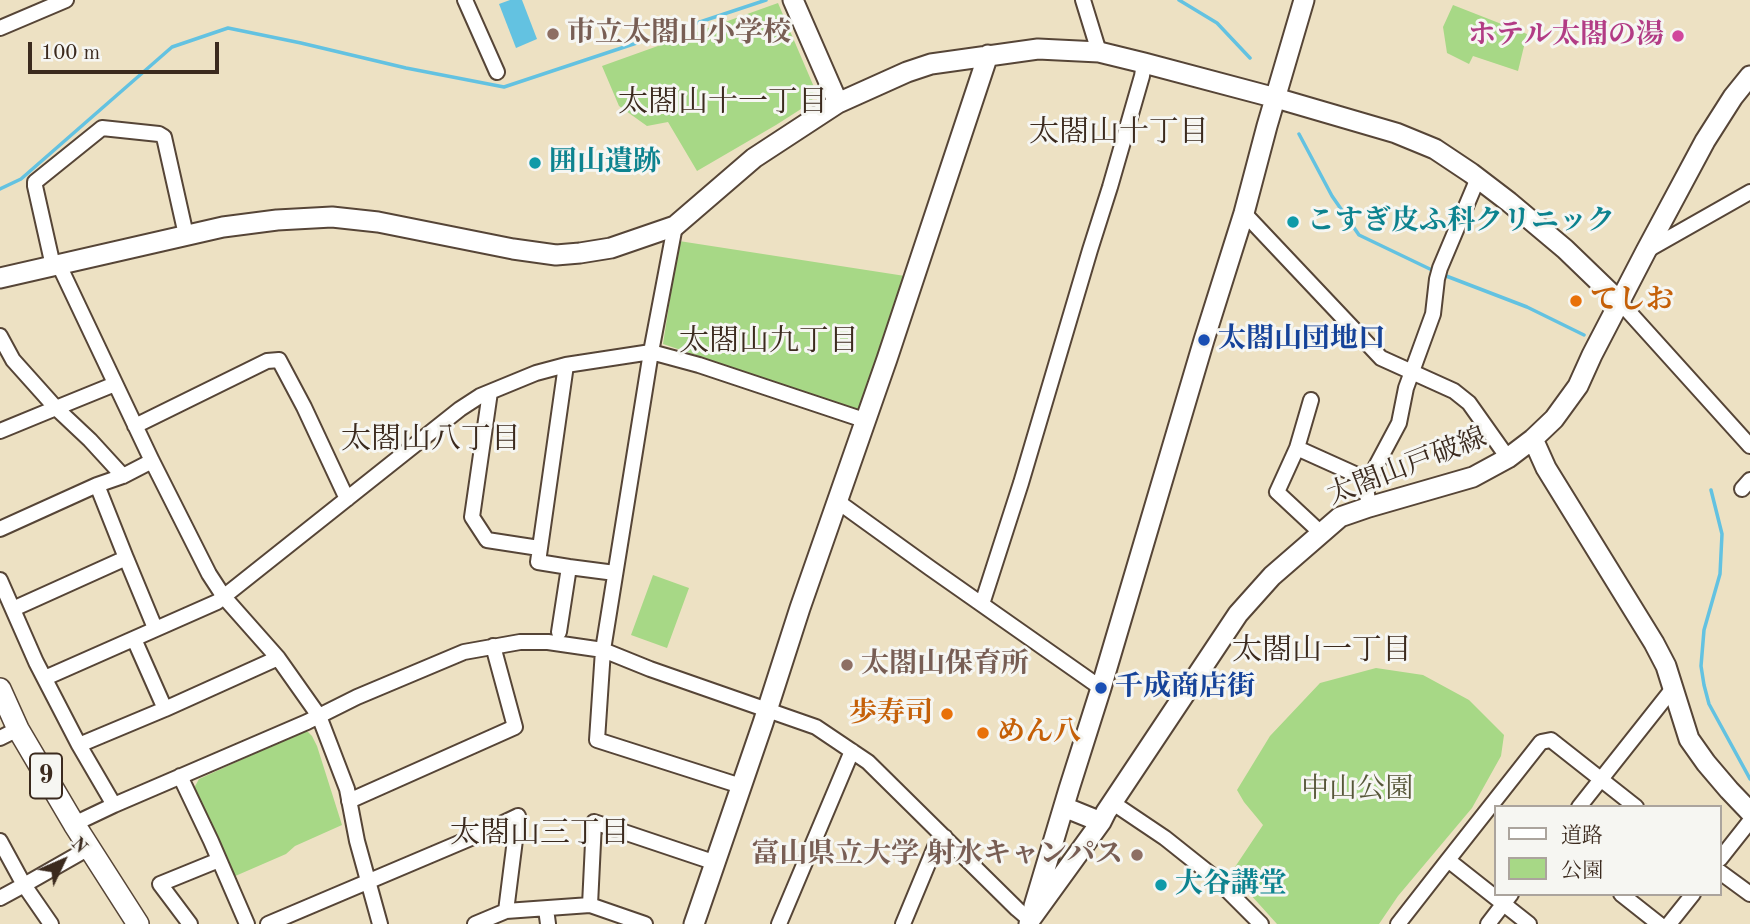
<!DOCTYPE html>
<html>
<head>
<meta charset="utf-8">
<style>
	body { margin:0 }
	#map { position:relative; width:1750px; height:924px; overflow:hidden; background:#ede1c3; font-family:"Old Standard TT","Noto Serif JP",serif }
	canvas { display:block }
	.legend { position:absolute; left:1494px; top:805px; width:228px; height:91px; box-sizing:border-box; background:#f6f6f2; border:2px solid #aba49d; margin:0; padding:9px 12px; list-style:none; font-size:21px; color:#3b2a1e }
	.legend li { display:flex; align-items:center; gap:14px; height:35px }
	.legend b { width:35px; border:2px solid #aba49d }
	.north { position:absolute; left:28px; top:826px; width:70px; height:70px; -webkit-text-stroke:5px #f6f6f2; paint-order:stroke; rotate:46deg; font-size:19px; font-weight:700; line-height:28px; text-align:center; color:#3b2a1e }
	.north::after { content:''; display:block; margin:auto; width:24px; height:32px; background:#3b2a1e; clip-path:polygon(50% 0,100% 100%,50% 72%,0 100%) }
	.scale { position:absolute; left:28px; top:42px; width:191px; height:32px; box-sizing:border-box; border:4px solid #3b2a1e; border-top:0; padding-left:9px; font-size:21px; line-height:24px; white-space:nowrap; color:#3b2a1e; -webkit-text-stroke:5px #f6f6f2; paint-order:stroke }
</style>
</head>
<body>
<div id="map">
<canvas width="1750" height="924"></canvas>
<ul class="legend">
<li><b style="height:9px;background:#fff"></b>道路</li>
<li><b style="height:19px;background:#a7d886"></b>公園</li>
</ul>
<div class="north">N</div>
<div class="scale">100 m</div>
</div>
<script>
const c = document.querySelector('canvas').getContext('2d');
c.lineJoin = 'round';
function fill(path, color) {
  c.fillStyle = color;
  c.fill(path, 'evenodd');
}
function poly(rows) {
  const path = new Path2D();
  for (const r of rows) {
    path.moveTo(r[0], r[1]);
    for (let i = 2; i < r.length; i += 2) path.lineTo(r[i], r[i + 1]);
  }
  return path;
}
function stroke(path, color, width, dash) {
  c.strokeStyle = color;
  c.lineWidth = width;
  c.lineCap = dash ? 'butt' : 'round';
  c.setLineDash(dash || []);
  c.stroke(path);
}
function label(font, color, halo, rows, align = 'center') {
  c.font = font + ' "Old Standard TT","Noto Serif JP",serif';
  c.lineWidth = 6;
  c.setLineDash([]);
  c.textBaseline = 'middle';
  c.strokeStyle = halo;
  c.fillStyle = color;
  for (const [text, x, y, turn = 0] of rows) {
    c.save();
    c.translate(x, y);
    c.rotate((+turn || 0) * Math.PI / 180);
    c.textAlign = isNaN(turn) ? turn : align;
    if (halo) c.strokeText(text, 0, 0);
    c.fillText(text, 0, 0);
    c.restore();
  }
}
fill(poly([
	[778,3,814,87,812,102,776,125,697,171,668,122,647,126,619,106,602,66],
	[1453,5,1527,34,1518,71,1473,56,1469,64,1447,53,1443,27],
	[679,241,905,276,862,411,663,344],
	[653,575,689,588,667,648,631,635],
	[1376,668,1423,675,1469,700,1504,735,1501,756,1472,808,1398,896,1379,924,1277,924,1231,873,1263,825,1244,802,1237,790,1270,736,1320,683],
	[302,732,308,732,312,736,317,746,342,825,295,846,286,854,233,877,194,788,199,779]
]), '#a7d886');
fill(poly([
	[510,0,522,0,537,39,516,48,499,4]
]), '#63c2e1');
stroke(poly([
	[1179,0,1217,23,1250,58],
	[1299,134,1332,196,1359,235,1434,271],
	[0,189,21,179,172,47,228,28,301,43,406,68,504,87,766,0],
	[1441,274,1527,307,1584,335],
	[1711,490,1722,534,1720,574,1704,630,1701,666,1704,685,1709,704,1750,779]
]), '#63c2e1', 3.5);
const street = poly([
	[465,0,497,72],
	[1083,0,1099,52],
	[0,28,66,0],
	[1244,213,1381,358,1454,391,1469,403,1508,458],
	[675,226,651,352,603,650,597,740,741,786],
	[1646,251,1750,192],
	[59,265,152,461,209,574,224,597,278,658,319,716,347,789,357,841,380,924],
	[53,266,35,186,35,182,102,128,159,134,164,137,186,235],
	[1620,302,1750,446],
	[0,336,13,360,56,408,115,384],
	[566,365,538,562,569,567],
	[490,392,472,517,487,540,539,548],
	[1311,400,1297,448,1277,492,1321,533],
	[135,426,267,361,279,360,304,407,347,499],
	[0,431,56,408,90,440,123,476],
	[1297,448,1368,480],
	[1742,489,1750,480],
	[837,501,930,568,1101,688],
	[1369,507,1366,487,1367,483,1399,423,1406,388,1433,314,1437,279,1440,268,1478,178],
	[0,529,97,485,123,476,152,461],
	[126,558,155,628],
	[0,580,36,662,79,745,114,805],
	[982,604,1021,483,1090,250,1110,187,1142,76,1144,63],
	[13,609,126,558,97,485],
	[559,632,569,567,615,573],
	[45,678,217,602,460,409,480,396,536,373,566,365,651,352,699,365,867,421],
	[165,709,278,658],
	[0,738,18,729],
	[79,745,165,709,134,639],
	[180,776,211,841,247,924],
	[349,801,515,727,493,646],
	[1113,803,1165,838,1214,877,1261,924],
	[1579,807,1674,687],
	[518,816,506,911,590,905],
	[74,824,114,805,307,722,357,697,464,652,520,642,548,642,603,650,650,669,816,727,868,762,1017,909,1030,920],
	[0,841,24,885,0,898],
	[1720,859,1750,821],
	[1448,860,1541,742,1551,740,1636,807],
	[1720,872,1750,894],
	[1621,894,1659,924],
	[546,909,548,924],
	[51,924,24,885,89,848],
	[190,924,160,884,219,860],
	[268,924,478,835,518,816],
	[475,924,506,911],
	[645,924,590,905,594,822,716,863],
	[779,924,852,751],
	[903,924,935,847,945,837],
	[1398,924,1448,860,1529,924],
	[1488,924,1511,894],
	[1669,924,1693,894]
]);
const secondary = poly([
	[793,0,838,103],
	[0,278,223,227,277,220,332,217,378,222,513,249,556,255,580,253,611,248,675,226,754,158,838,103,907,72,931,64,1038,49,1099,52,1144,63,1276,98,1396,133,1435,149,1471,173,1509,202,1565,249,1620,302],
	[1533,439,1546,468,1654,643,1666,666,1689,739,1706,763,1729,790,1750,812],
	[1064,807,1101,822],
	[1034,906,1069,789,1101,688,1204,340,1244,213,1267,126,1304,0],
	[694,924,763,723,800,608,887,359,988,55],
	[1029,924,1030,920,1101,822,1106,812,1238,614,1272,576,1340,517,1369,507,1473,477,1508,458,1533,439,1554,419,1578,386,1592,355,1646,251,1705,141,1733,97,1750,76]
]);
const primary = poly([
	[0,689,18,729,74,824,138,924]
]);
stroke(street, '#564537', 18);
stroke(secondary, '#564537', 23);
stroke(primary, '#564537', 24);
stroke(street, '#fff', 14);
stroke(secondary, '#fff', 19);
stroke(primary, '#fff', 21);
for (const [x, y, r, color] of [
	[553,34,7,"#8d6e63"],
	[1678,36,7,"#d1479c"],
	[535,163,7,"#0f9aa8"],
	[1293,222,7,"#0f9aa8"],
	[1576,301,7,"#e8710a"],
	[1204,340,7,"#1a4fb4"],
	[847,665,7,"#8d6e63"],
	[1101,688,7,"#1a4fb4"],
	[947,714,7,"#e8710a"],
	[983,733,7,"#e8710a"],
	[1137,855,7,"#8d6e63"],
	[1161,885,7,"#0f9aa8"]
]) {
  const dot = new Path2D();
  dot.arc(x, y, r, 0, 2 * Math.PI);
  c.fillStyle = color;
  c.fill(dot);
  stroke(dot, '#f6f6f2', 2.5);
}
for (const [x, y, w] of [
	[46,776,32]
]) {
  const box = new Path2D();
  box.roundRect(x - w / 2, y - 22.5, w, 45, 5);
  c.fillStyle = '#f6f6f2';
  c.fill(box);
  stroke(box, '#3b2a1e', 2);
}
label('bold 26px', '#3b2a1e', null, [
	["9",46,776]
]);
label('bold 28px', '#785e54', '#f6f6f2', [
	["市立太閤山小学校",567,34],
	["太閤山保育所",861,665],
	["富山県立大学 射水キャンパス",1123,855,"right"]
], 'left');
label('bold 28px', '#b23c85', '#f6f6f2', [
	["ホテル太閤の湯",1664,36]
], 'right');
label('bold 28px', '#0d838f', '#f6f6f2', [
	["囲山遺跡",549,163],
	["こすぎ皮ふ科クリニック",1307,222],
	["大谷講堂",1175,885]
], 'left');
label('bold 28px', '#c56008', '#f6f6f2', [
	["てしお",1590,301],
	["歩寿司",933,714,"right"],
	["めん八",997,733]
], 'left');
label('bold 28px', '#164399', '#f6f6f2', [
	["太閤山団地口",1218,340],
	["千成商店街",1115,688]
], 'left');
label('28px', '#3b2a1e', '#f6f6f2', [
	["太閤山戸破線",1407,467,-21]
]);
label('28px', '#565638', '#f6f6f2', [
	["中山公園",1357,790]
]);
label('30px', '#3b2a1e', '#f6f6f2', [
	["太閤山十一丁目",723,103],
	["太閤山十丁目",1119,133],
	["太閤山九丁目",769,342],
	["太閤山八丁目",431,440],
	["太閤山一丁目",1322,651],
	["太閤山三丁目",540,834]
]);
</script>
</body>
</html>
